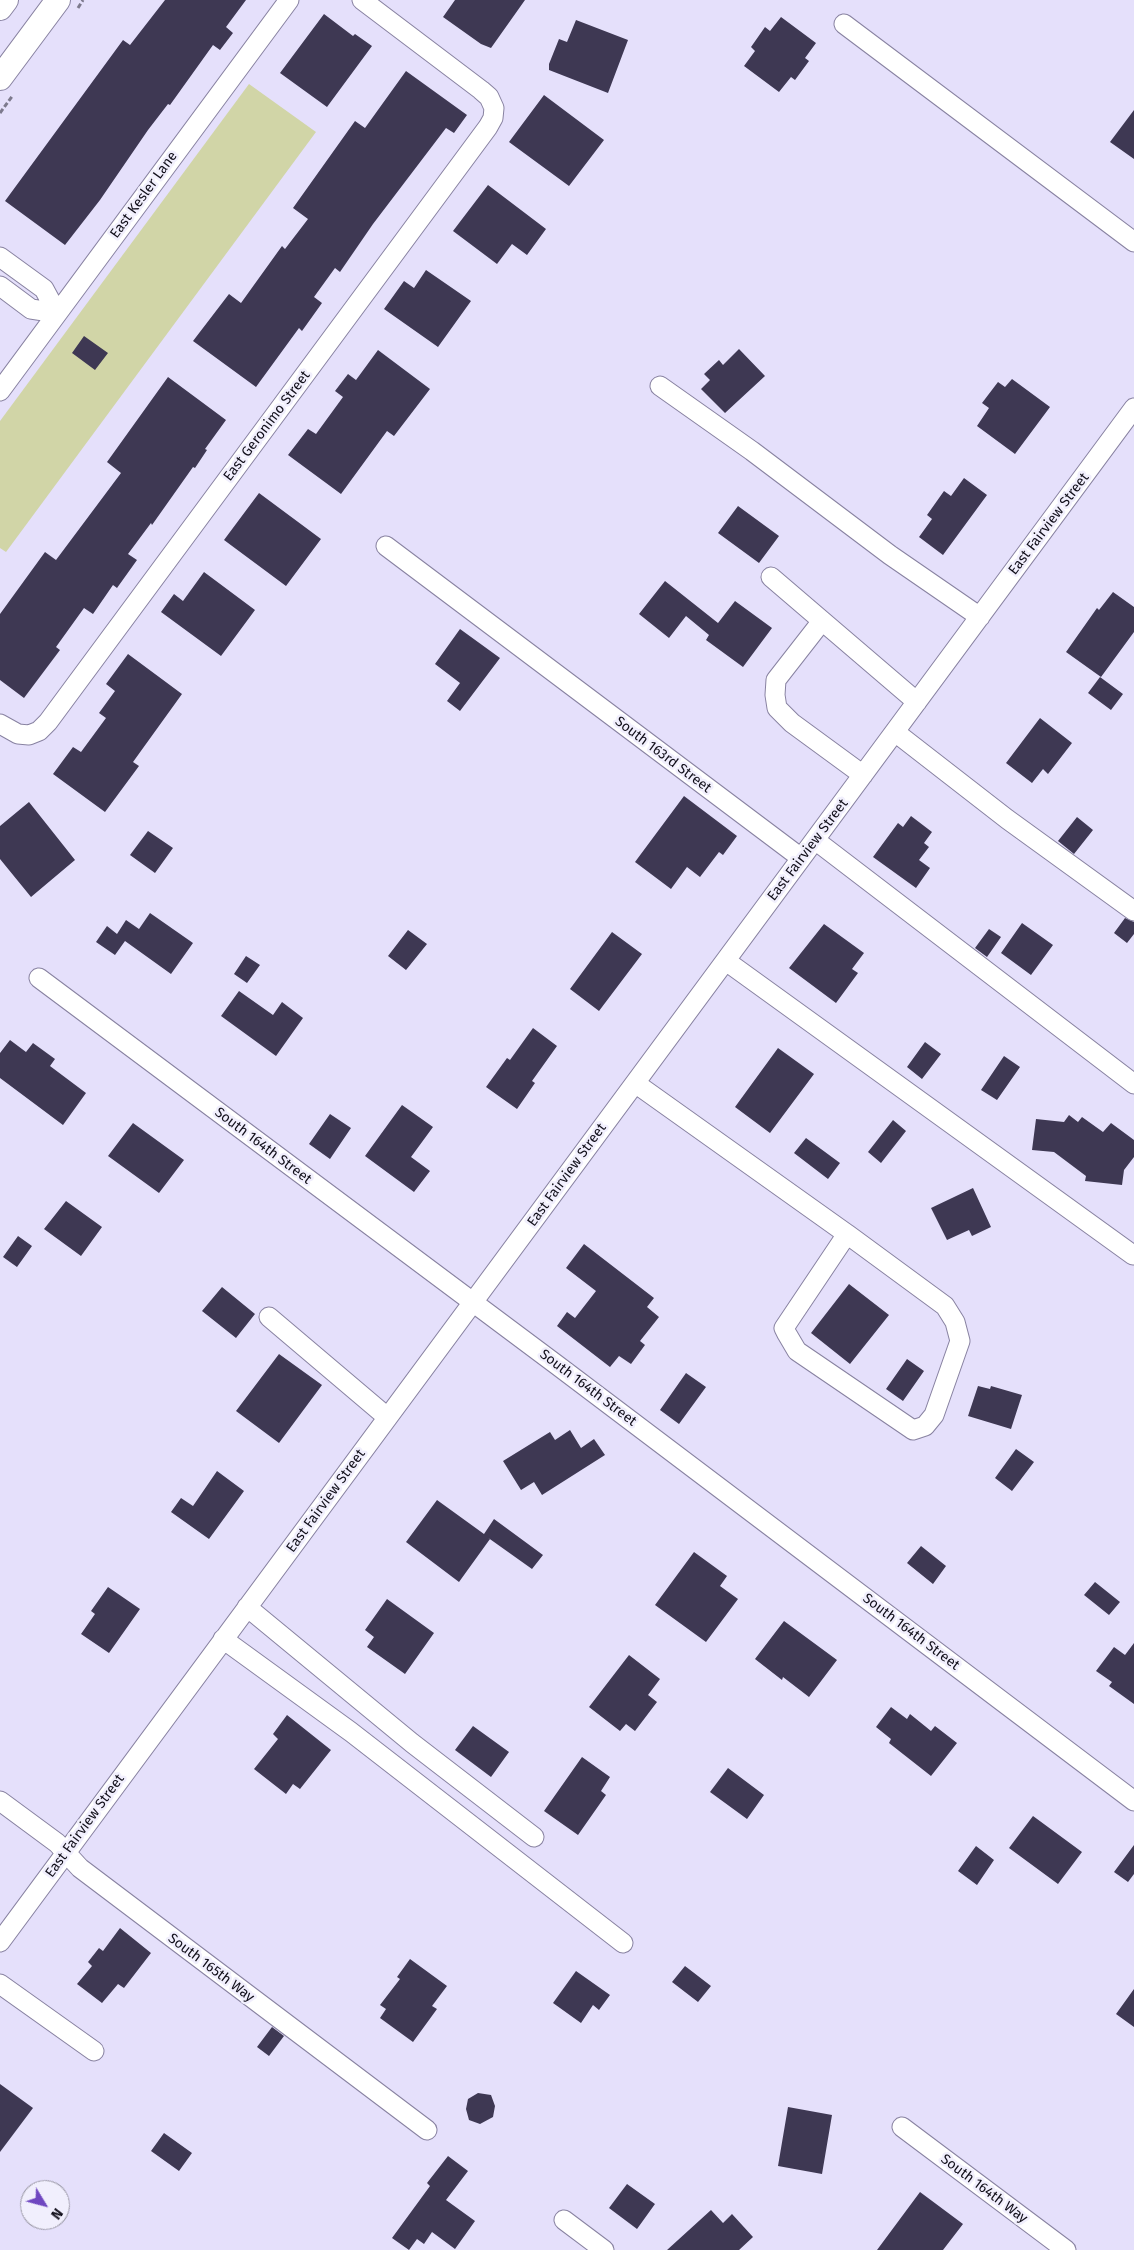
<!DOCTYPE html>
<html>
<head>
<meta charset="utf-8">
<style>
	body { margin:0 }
	#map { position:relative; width:1134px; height:2250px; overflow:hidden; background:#e5e0fb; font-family:"Fira Sans",sans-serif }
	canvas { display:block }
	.north { position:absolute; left:20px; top:2180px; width:50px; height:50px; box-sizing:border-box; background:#f1effd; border:1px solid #9795a2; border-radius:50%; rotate:127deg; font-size:14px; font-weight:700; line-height:20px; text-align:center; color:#100e19 }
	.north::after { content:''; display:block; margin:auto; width:18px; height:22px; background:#6f47c0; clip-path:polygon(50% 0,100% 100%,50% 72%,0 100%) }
</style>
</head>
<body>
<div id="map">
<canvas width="1134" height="2250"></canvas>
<div class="north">N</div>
</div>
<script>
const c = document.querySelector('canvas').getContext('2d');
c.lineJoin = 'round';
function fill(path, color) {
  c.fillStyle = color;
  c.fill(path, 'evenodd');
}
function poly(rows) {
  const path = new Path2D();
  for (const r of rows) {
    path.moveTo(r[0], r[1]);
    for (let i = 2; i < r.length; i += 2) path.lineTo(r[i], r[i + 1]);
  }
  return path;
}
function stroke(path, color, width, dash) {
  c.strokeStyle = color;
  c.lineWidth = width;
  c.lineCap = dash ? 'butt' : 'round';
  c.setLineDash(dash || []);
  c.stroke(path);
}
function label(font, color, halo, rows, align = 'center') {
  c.font = font + ' "Fira Sans",sans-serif';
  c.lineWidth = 5;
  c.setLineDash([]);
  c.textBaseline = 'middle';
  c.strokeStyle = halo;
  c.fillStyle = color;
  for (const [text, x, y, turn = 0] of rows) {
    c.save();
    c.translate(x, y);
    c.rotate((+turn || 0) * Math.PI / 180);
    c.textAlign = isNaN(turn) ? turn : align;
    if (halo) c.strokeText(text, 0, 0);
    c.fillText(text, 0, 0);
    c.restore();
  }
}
fill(poly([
	[249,84,316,132,6,552,0,548,0,421]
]), '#d1d5a7');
fill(poly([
	[165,0,246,0,226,27,233,33,220,50,213,45,170,105,168,104,148,130,100,200,65,245,5,201,123,40,130,45],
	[455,0,525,0,491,48,481,44,443,17],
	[324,14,353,36,355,34,372,46,327,107,280,73],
	[781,17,816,43,805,58,809,61,795,80,791,77,779,92,744,66,755,51,751,47,765,27,770,31],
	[576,20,628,40,608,93,549,70,549,64,559,39,567,42],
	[406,71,467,115,454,133,446,128,373,224,340,272,335,268,314,297,322,303,302,331,299,328,256,387,193,341,229,294,241,303,282,246,285,249,308,219,293,208,355,121,365,128],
	[544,95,604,140,569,186,509,142],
	[1134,110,1134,159,1110,142],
	[488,185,546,229,527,255,512,244,497,264,453,231],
	[426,270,471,301,438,347,384,309,404,281,414,288],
	[84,336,108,353,95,370,72,353],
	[739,349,765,376,725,413,701,389,710,380,704,374,719,360,723,365],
	[378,350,430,389,394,436,387,431,341,494,288,455,308,429,316,434,343,397,335,391,348,374,356,380],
	[168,377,226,420,205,449,207,450,195,468,193,467,152,525,151,523,128,554,137,560,117,588,113,585,93,614,84,608,56,647,60,650,24,698,0,680,0,614,45,552,56,560,121,473,107,462],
	[1012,379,1050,407,1015,454,977,426,989,408,982,403,998,382,1005,387],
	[964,478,987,495,943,555,919,537,932,519,927,515,944,491,951,496],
	[259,493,321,539,286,586,224,540],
	[738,506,779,536,759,563,718,533],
	[204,572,255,610,221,656,161,612,174,594,183,601],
	[665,581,718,623,735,601,772,628,743,667,706,640,709,635,686,616,669,638,639,614],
	[1113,592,1134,607,1134,632,1101,677,1066,652,1097,608,1099,610],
	[460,629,500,658,460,711,447,701,460,683,435,664],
	[128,654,182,694,133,762,139,766,105,812,53,774,73,747,81,752,106,718,99,713,115,691,106,684],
	[1100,677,1123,694,1111,710,1088,693],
	[1040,718,1072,743,1048,774,1043,769,1032,783,1006,763],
	[684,796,737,836,723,855,719,852,700,877,687,867,671,889,635,862],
	[29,802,75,860,31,897,0,859,0,826],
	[911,816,932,832,924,843,929,847,919,860,930,868,916,888,873,857,898,823,903,827],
	[1077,817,1093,830,1074,854,1058,841],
	[148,831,173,848,155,873,130,855],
	[150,913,193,943,171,974,125,941,115,955,96,942,107,926,117,934,126,920,139,929],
	[1125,918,1134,922,1134,934,1127,943,1114,933],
	[1022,923,1053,945,1031,975,1001,953],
	[824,924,864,953,852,969,858,973,836,1003,789,968],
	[989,929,1001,937,987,957,975,948],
	[408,930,427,944,406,970,388,956],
	[612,932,642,954,599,1011,570,989],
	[246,956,260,965,247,983,234,974],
	[239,991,273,1015,282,1002,303,1018,276,1056,221,1016],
	[533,1028,557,1046,532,1081,535,1083,517,1109,486,1087,507,1058,510,1060],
	[10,1040,26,1052,33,1043,55,1059,50,1066,86,1093,63,1125,0,1078,0,1053],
	[925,1042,941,1054,922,1079,907,1067],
	[778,1048,814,1074,770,1133,735,1107],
	[1004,1056,1020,1067,997,1100,981,1090],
	[402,1105,433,1127,411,1157,430,1171,414,1192,365,1156],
	[330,1114,351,1128,330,1159,309,1144],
	[1069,1115,1078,1122,1082,1117,1103,1132,1111,1123,1134,1140,1134,1157,1124,1170,1122,1185,1085,1181,1086,1176,1054,1152,1032,1150,1036,1119,1064,1122],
	[893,1120,906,1131,881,1163,868,1152],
	[133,1123,184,1160,159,1193,108,1156],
	[806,1138,840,1163,828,1179,794,1153],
	[973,1188,991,1227,972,1236,969,1230,947,1240,931,1208],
	[66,1201,102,1227,81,1256,44,1229],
	[18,1236,32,1246,17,1267,3,1257],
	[584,1244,654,1298,647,1307,659,1317,640,1341,645,1345,631,1364,619,1356,610,1367,557,1326,567,1312,575,1318,596,1291,566,1268],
	[849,1284,889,1315,850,1364,811,1333],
	[222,1287,255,1314,236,1338,202,1311],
	[279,1354,322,1385,279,1443,236,1411],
	[907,1359,924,1371,903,1401,886,1389],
	[686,1373,706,1387,679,1424,660,1410],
	[978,1386,990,1389,991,1386,1022,1395,1011,1429,968,1416],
	[570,1430,581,1448,594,1439,605,1455,542,1495,534,1482,521,1490,503,1461,550,1432,555,1440],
	[1016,1449,1034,1462,1012,1491,995,1478],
	[217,1471,244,1491,209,1539,171,1512,181,1498,193,1506],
	[437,1500,484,1534,494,1519,543,1555,532,1569,487,1537,490,1539,459,1582,406,1542],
	[921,1546,946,1566,933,1584,907,1563],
	[694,1552,727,1576,720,1586,738,1599,706,1642,655,1605],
	[1095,1582,1120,1602,1109,1615,1084,1595],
	[108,1587,140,1609,109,1653,81,1634,95,1614,91,1611],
	[387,1599,434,1633,405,1674,367,1647,374,1637,365,1630],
	[784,1621,837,1660,809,1697,783,1677,782,1680,755,1659],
	[1134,1643,1134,1704,1109,1686,1112,1682,1096,1671,1114,1647,1125,1655],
	[629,1655,660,1679,648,1695,657,1702,635,1731,626,1724,620,1731,589,1707],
	[891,1707,907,1719,910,1714,931,1731,935,1726,957,1743,931,1776,889,1743,891,1739,876,1727],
	[287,1715,331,1750,300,1789,293,1784,286,1794,254,1769,278,1739,273,1734],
	[473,1726,509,1752,491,1777,455,1750],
	[582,1757,610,1777,601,1791,606,1795,578,1835,544,1811],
	[728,1768,764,1795,747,1819,710,1792],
	[1033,1816,1082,1852,1058,1884,1009,1848],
	[1134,1845,1134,1874,1128,1882,1114,1872],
	[976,1846,994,1860,977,1885,958,1871],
	[120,1928,151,1953,124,1988,118,1984,102,2003,77,1984,92,1966,88,1962,99,1948,103,1951],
	[410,1959,447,1986,432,2006,437,2009,413,2042,380,2018,386,2009,380,2005,400,1979,397,1977],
	[685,1966,711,1986,698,2002,672,1982],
	[576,1971,610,1995,599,2010,593,2005,581,2023,553,2003],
	[1134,1989,1134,2027,1116,2014],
	[272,2027,284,2036,269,2056,257,2047],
	[0,2084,33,2108,0,2152],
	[478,2093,491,2095,495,2106,493,2117,480,2124,469,2120,466,2109,468,2099],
	[788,2107,832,2115,822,2174,778,2166],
	[164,2133,192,2153,179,2171,151,2151],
	[448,2156,468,2171,446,2200,475,2221,455,2249,432,2232,424,2244,417,2239,409,2250,392,2238,430,2186,427,2183],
	[627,2184,655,2204,637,2229,609,2208],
	[920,2192,963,2224,943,2250,877,2250],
	[711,2210,723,2223,732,2214,753,2237,739,2250,667,2250]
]), '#3e3853');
const minor = poly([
	[844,24,1134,242],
	[0,257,44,289,57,313],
	[0,286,31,309,57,313],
	[660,386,752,451,890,555,980,617],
	[0,391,289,0],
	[386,546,801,858],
	[771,577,917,702],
	[822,621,776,680,775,695,777,708,792,723,863,775],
	[0,724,18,734,29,735,39,731,48,722,488,127,493,118,494,108,489,97,481,90,362,0],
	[895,732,1007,819,1134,911],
	[815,840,1134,1084],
	[726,961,1133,1255],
	[39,978,557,1365,1134,1801],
	[635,1083,847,1234,784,1328,787,1334,797,1351,913,1430,925,1426,934,1415,960,1341,955,1322,945,1306,847,1234],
	[269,1317,387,1417],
	[247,1607,412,1743,534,1837],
	[223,1639,351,1732,623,1943],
	[0,1801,57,1843,80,1868,427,2130],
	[0,1942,1134,408],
	[0,1984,94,2051],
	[902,2127,1066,2250],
	[564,2220,604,2250]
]);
const major = poly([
	[0,8,6,0],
	[0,78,58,0]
]);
stroke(minor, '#8882a1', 21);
stroke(major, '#8882a1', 26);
stroke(poly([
	[78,8,83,0],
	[0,113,13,95]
]), '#7d7a8d', 3, [5, 2.5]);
stroke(minor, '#fff', 19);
stroke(major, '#fff', 24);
label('14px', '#100e19', '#f1effd', [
	["East Kesler Lane",144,195,-54],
	["East Geronimo Street",267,426,-53],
	["East Fairview Street",1049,524,-53],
	["South 163rd Street",663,755,37],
	["East Fairview Street",808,850,-53],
	["South 164th Street",263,1146,37],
	["East Fairview Street",567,1175,-54],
	["South 164th Street",588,1388,37],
	["East Fairview Street",326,1501,-54],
	["South 164th Street",911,1632,37],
	["East Fairview Street",85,1826,-54],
	["South 165th Way",211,1968,37],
	["South 164th Way",984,2189,37]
]);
</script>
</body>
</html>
